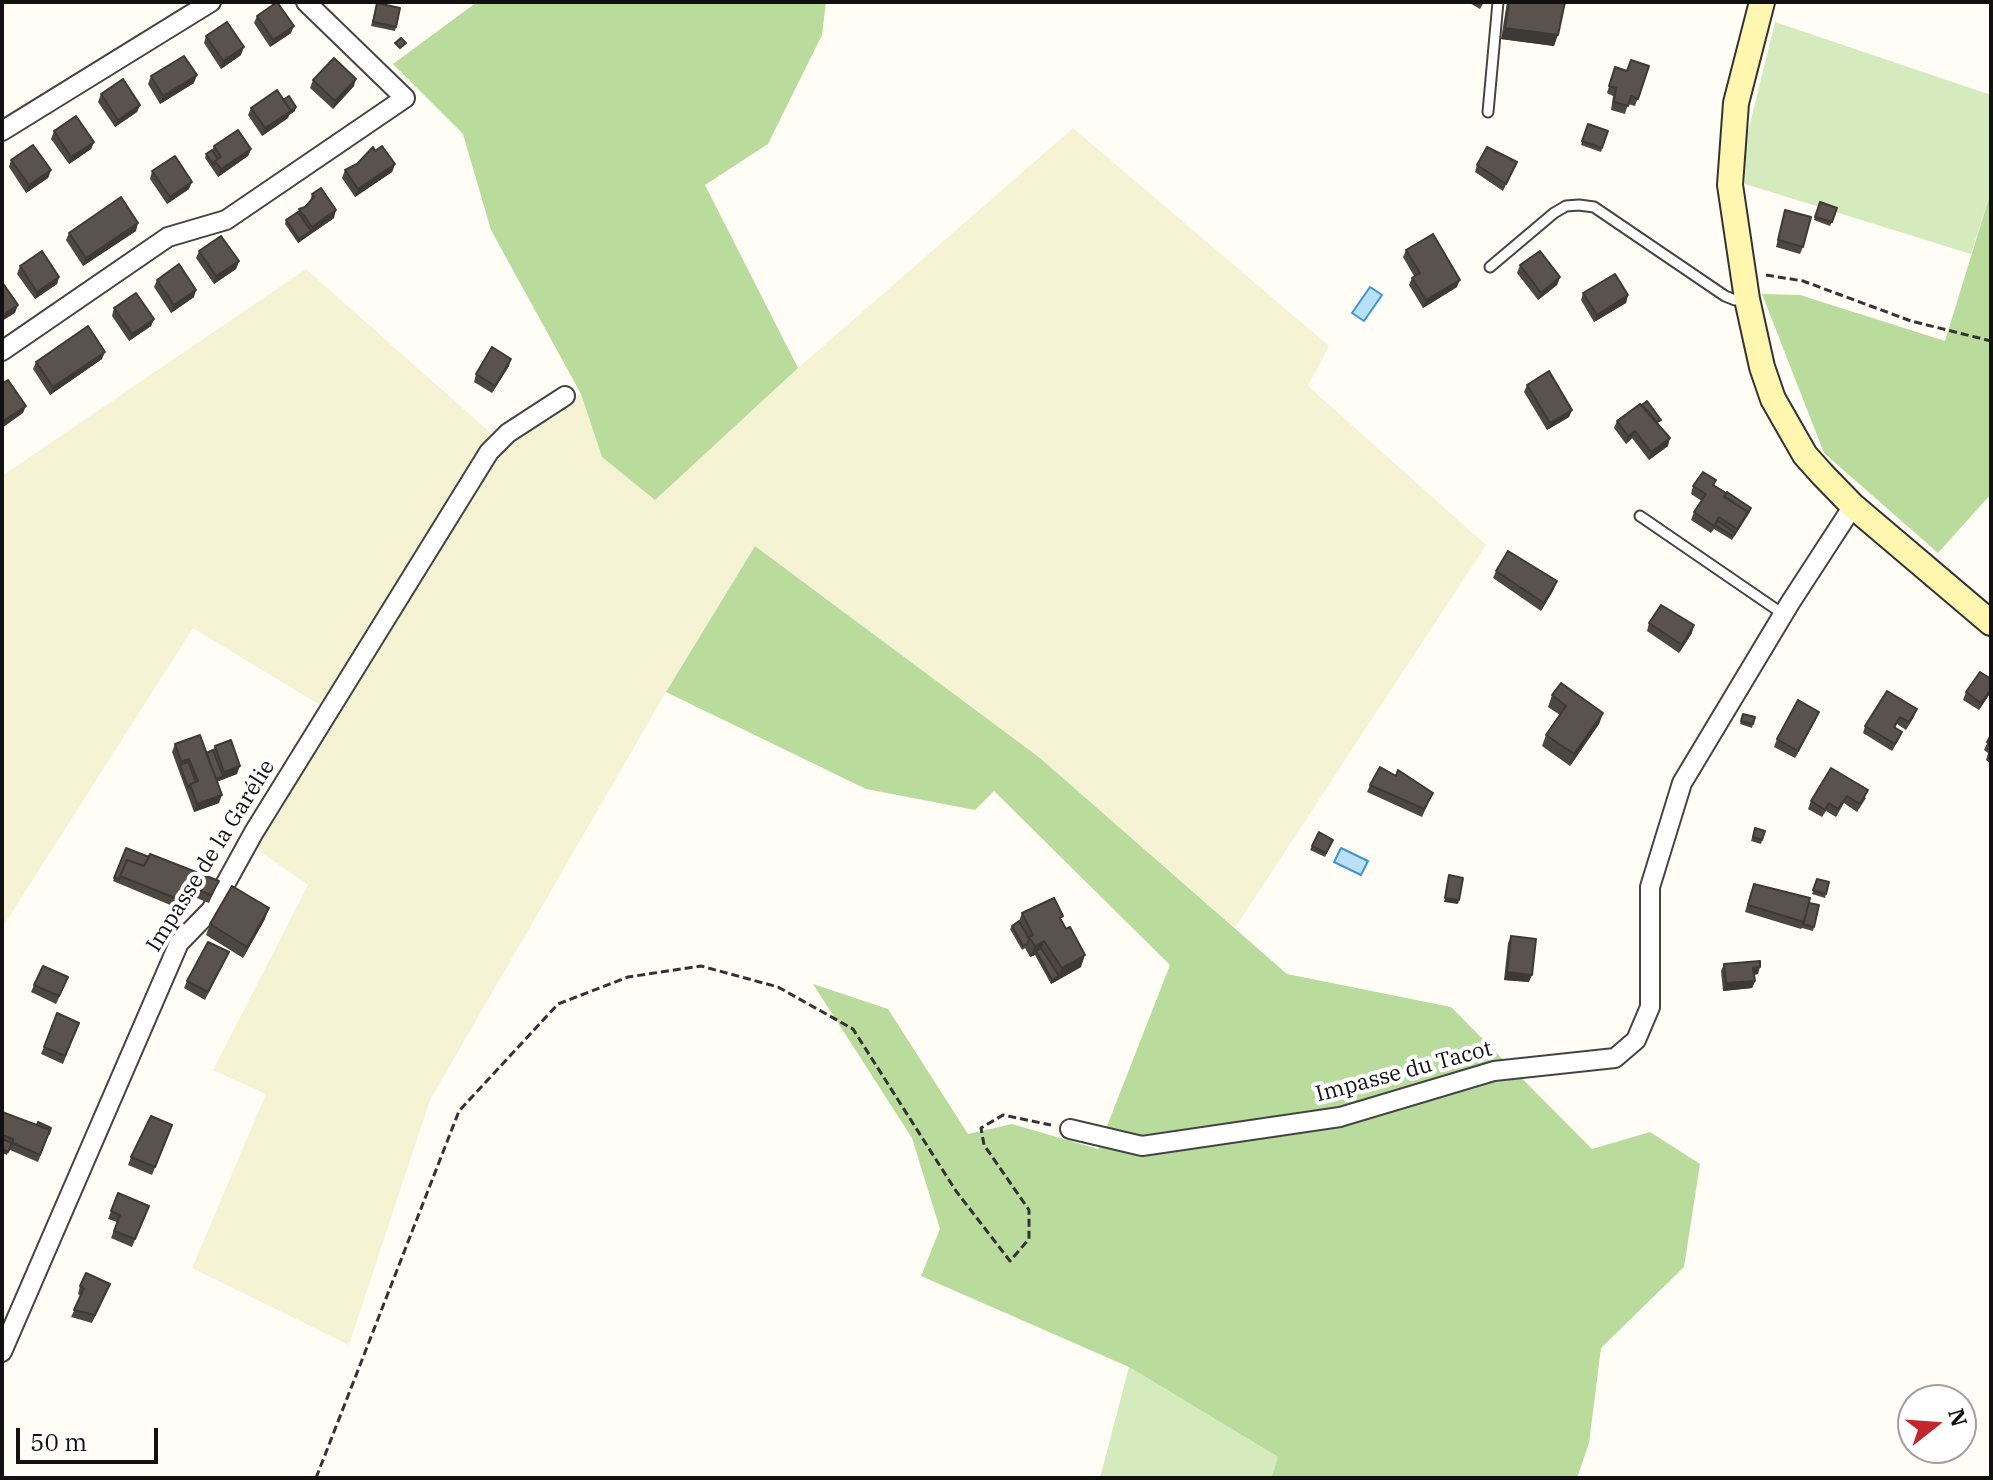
<!DOCTYPE html>
<html>
<head>
<meta charset="utf-8">
<style>
	body { margin:0 }
	#map { position:relative; width:1993px; height:1480px; overflow:hidden; background:#fffdf5; font-family:"IBM Plex Serif",serif }
	canvas { display:block }
	.frame { position:absolute; inset:0; border:4px solid #111; pointer-events:none }
	.north { position:absolute; left:1897px; top:1384px; width:80px; height:80px; box-sizing:border-box; background:#fff; border:2px solid #a0a0a0; border-radius:50%; rotate:73deg; font-size:22px; font-weight:700; line-height:32px; text-align:center; color:#111 }
	.north::after { content:''; display:block; margin:auto; width:28px; height:36px; background:#c4262e; clip-path:polygon(50% 0,100% 100%,50% 72%,0 100%) }
	.scale { position:absolute; left:16px; top:1428px; width:142px; height:36px; box-sizing:border-box; border:4px solid #111; border-top:0; padding-left:10px; font-size:24px; line-height:28px; white-space:nowrap; color:#111; -webkit-text-stroke:6px #fff; paint-order:stroke }
</style>
</head>
<body>
<div id="map">
<canvas width="1993" height="1480"></canvas>
<div class="frame"></div>
<div class="north">N</div>
<div class="scale">50 m</div>
</div>
<script>
const c = document.querySelector('canvas').getContext('2d');
c.lineJoin = 'round';
function fill(path, color) {
  c.fillStyle = color;
  c.fill(path, 'evenodd');
}
function poly(rows) {
  const path = new Path2D();
  for (const r of rows) {
    path.moveTo(r[0], r[1]);
    for (let i = 2; i < r.length; i += 2) path.lineTo(r[i], r[i + 1]);
  }
  return path;
}
function stroke(path, color, width, dash) {
  c.strokeStyle = color;
  c.lineWidth = width;
  c.lineCap = dash ? 'butt' : 'round';
  c.setLineDash(dash || []);
  c.stroke(path);
}
function label(font, color, halo, rows, align = 'center') {
  c.font = font + ' "IBM Plex Serif",serif';
  c.lineWidth = 8;
  c.setLineDash([]);
  c.textBaseline = 'middle';
  c.strokeStyle = halo;
  c.fillStyle = color;
  for (const [text, x, y, turn = 0] of rows) {
    c.save();
    c.translate(x, y);
    c.rotate((+turn || 0) * Math.PI / 180);
    c.textAlign = isNaN(turn) ? turn : align;
    if (halo) c.strokeText(text, 0, 0);
    c.fillText(text, 0, 0);
    c.restore();
  }
}
fill(poly([
	[1073,128,1329,346,1308,386,1486,545,1235,928,1040,758,755,546,666,692,430,1100,349,1345,192,1268,266,1094,213,1070,308,885,255,848,338,716,193,628,2,928,2,476,306,269,494,436,581,394,602,457,655,499,798,368]
]), '#f6f3d4');
fill(poly([
	[1775,22,1991,95,1991,191,1971,254,1745,184,1746,140],
	[1129,1367,1278,1457,1271,1478,1100,1478]
]), '#d5ebbd');
fill(poly([
	[477,2,826,2,822,35,768,144,705,185,798,368,655,500,602,457,581,394,491,230,463,134,393,64],
	[1991,191,1991,494,1938,553,1824,453,1762,294,1800,295,1945,341],
	[755,546,1040,758,1287,974,1451,1007,1592,1149,1650,1132,1700,1164,1684,1267,1601,1348,1589,1443,1577,1478,1271,1478,1278,1457,1129,1367,921,1276,940,1229,912,1138,813,984,888,1009,968,1134,1012,1124,1098,1149,1170,965,994,791,975,810,866,789,666,692]
]), '#b9dc9c');
const water = poly([
	[1370,287,1382,295,1364,321,1352,313,1370,287],
	[1341,848,1368,861,1361,875,1334,862,1341,848]
]);
fill(water, '#b9e0f7');
stroke(water, '#3f96cf', 2);
const service = poly([
	[1488,112,1498,2],
	[1490,267,1554,213,1566,206,1579,205,1594,207,1725,296,1735,300,1747,299],
	[1640,516,1783,614]
]);
const minor = poly([
	[2,131,211,2],
	[2,351,168,237,226,220,405,98,306,2],
	[1070,1129,1142,1146,1340,1117,1494,1071,1615,1058,1636,1040,1650,1007,1650,887,1682,783,1790,603,1853,506],
	[2,1352,179,943,211,910,254,832,489,452,508,433,565,396]
]);
const secondary = poly([
	[1762,2,1736,103,1730,185,1747,299,1762,367,1773,399,1805,455,1822,474,1853,506,1991,623]
]);
stroke(service, '#444', 13);
stroke(minor, '#444', 22);
stroke(secondary, '#333', 28);
stroke(poly([
	[1766,275,1803,281,1911,321,1991,341],
	[316,1478,459,1111,558,1004,628,977,701,966,778,987,853,1029,956,1191,1010,1261,1029,1239,1029,1210,984,1145,981,1128,1003,1115,1051,1125]
]), '#333', 3, [8, 4]);
stroke(service, '#fff', 9);
stroke(minor, '#fff', 18);
stroke(secondary, '#fff6b0', 24);
fill(poly([
	[1468,2,1484,2,1480,9],
	[1507,2,1565,2,1554,46,1501,39],
	[377,3,396,27,395,31,371,26],
	[257,16,291,33,270,47,254,23],
	[206,36,241,55,221,69,204,43],
	[1649,66,1635,106,1628,104,1625,114,1611,110,1613,96,1607,93,1615,67,1627,71],
	[151,76,194,83,160,104,148,84],
	[313,80,354,86,333,109,310,88],
	[101,94,140,105,137,112,115,127,98,102],
	[283,100,295,111,289,115,288,118,262,136,248,115,251,108],
	[1588,124,1608,131,1601,152,1581,145],
	[54,131,94,142,91,149,69,164,51,139],
	[214,146,251,149,248,156,218,177,205,158,206,154,212,150],
	[11,160,51,170,48,178,26,193,9,167],
	[1517,162,1503,191,1475,172,1477,165],
	[357,164,395,164,392,172,355,197,342,178,345,170],
	[152,171,189,189,167,204,150,179],
	[312,194,334,218,298,243,285,224,286,220,298,212,299,209,305,207,310,202],
	[1820,202,1837,208,1830,226,1814,220],
	[1785,210,1803,247,1800,254,1776,247],
	[136,231,83,266,66,240,69,233],
	[1406,250,1457,287,1423,308,1409,285,1412,278,1414,276,1403,257],
	[199,251,239,261,236,269,214,284,196,258],
	[1520,265,1560,277,1557,285,1538,300,1517,273],
	[20,266,59,277,57,284,35,299,17,274],
	[157,280,194,297,171,313,154,287],
	[1583,293,1628,295,1626,303,1594,322,1581,300],
	[114,308,154,319,151,326,129,341,112,316],
	[102,359,50,395,33,369,36,362],
	[509,366,492,393,474,382,476,374],
	[1527,385,1572,410,1569,417,1547,430,1524,392],
	[1617,421,1659,423,1658,424,1668,446,1649,460,1632,438,1626,444,1614,428],
	[1716,480,1714,486,1751,508,1732,540,1714,529,1711,533,1691,520,1694,512,1702,501,1691,494,1693,486],
	[1496,571,1554,589,1541,611,1493,578],
	[1649,623,1692,633,1679,653,1647,631],
	[1991,679,1991,692,1979,710,1963,700,1966,692],
	[1552,695,1603,713,1599,724,1570,766,1542,746,1546,735,1560,715,1548,707],
	[1917,709,1914,717,1906,730,1897,724,1895,728,1902,732,1899,739,1892,751,1863,733,1865,726],
	[1743,714,1755,717,1752,728,1740,724],
	[1816,719,1795,758,1774,747,1777,739],
	[1991,735,1991,764,1986,760,1988,753,1984,750],
	[175,744,206,753,213,750,215,746,237,774,217,782,219,803,194,812,172,752],
	[1831,768,1866,798,1857,812,1844,803,1836,817,1826,811,1822,817,1808,809,1811,801],
	[1396,776,1433,793,1422,817,1367,792,1370,785],
	[1755,828,1765,831,1761,844,1751,841],
	[1319,832,1332,843,1325,857,1310,850],
	[126,848,219,881,209,903,182,892,175,907,113,881],
	[1817,879,1829,882,1825,898,1812,894],
	[1751,891,1819,905,1813,931,1802,928,1801,929,1745,912],
	[1022,913,1061,921,1081,967,1051,984,1035,955,1030,957,1025,948,1022,950,1010,929,1012,926,1019,921],
	[265,919,243,958,206,935,210,924],
	[1511,936,1529,982,1504,980,1508,943],
	[229,952,205,1000,184,988,187,981],
	[1724,964,1758,974,1754,975,1755,981,1752,988,1723,991,1721,971],
	[34,985,65,985,56,1004,31,992],
	[79,1023,63,1064,41,1054,44,1047],
	[2,1112,37,1125,51,1128,38,1162,10,1150,10,1147,7,1155,2,1153],
	[172,1125,152,1175,128,1165,131,1157],
	[118,1193,149,1206,132,1247,111,1238,117,1222,108,1219],
	[110,1284,92,1323,71,1317,81,1296,78,1294,80,1286]
]), '#4d4742');
fill(poly([
	[294,26,291,33,270,47,273,40],
	[1505,28,1558,35,1554,46,1501,39],
	[244,47,241,55,221,69,223,61],
	[197,75,194,83,160,104,163,96],
	[356,79,354,86,333,109,335,101],
	[140,105,137,112,115,127,118,120],
	[296,107,295,111,289,115,288,118,262,136,265,128],
	[94,142,91,149,69,164,71,157],
	[251,149,248,156,218,177,221,169],
	[395,164,392,172,355,197,358,189],
	[51,170,48,178,26,193,29,185],
	[192,182,189,189,167,204,170,197],
	[336,210,334,218,298,243,299,239,311,231,312,227],
	[138,223,136,231,83,266,86,258],
	[239,261,236,269,214,284,216,276],
	[59,277,57,284,35,299,37,292],
	[1560,277,1557,285,1538,300,1541,293],
	[1460,280,1457,287,1423,308,1426,300],
	[196,290,194,297,171,313,174,305],
	[1628,295,1626,303,1594,322,1597,315],
	[18,305,15,313,2,321,2,316],
	[154,319,151,326,129,341,132,334],
	[105,352,102,359,50,395,53,387],
	[511,359,509,366,492,393,495,386],
	[26,406,23,413,2,428,3,421],
	[1572,410,1569,417,1547,430,1550,423],
	[1635,431,1632,438,1626,444,1628,436],
	[1670,438,1668,446,1649,460,1651,452],
	[1751,508,1750,512,1734,537,1737,529],
	[1557,581,1554,589,1541,611,1544,603],
	[1694,625,1692,633,1679,653,1682,645],
	[1991,689,1991,692,1979,710,1981,703],
	[1819,712,1816,719,1795,758,1798,751],
	[1603,713,1599,724,1570,766,1574,754],
	[240,766,237,774,212,783,214,779,223,776,224,772],
	[222,795,219,803,194,812,197,804],
	[1445,898,1459,900,1458,904,1444,902],
	[269,908,265,919,243,958,247,947],
	[1044,941,1040,952,1036,951,1035,955,1030,957,1035,946],
	[1085,955,1081,967,1051,984,1052,980,1059,976,1062,968],
	[1760,967,1758,974,1750,975,1753,968],
	[1507,972,1532,975,1529,982,1504,980],
	[1755,981,1752,988,1723,991,1726,983]
]), '#3f3936');
const building = poly([
	[277,2,294,26,273,40,257,16,277,2],
	[1509,2,1565,2,1558,35,1505,28,1509,2],
	[377,3,400,8,396,27,373,22,377,3],
	[227,22,244,47,223,61,206,36,227,22],
	[401,38,406,43,400,48,395,43,401,38],
	[184,56,197,75,163,96,151,76,184,56],
	[334,58,356,79,335,101,313,80,334,58],
	[1631,60,1649,66,1638,99,1631,96,1628,106,1614,102,1616,88,1609,86,1615,67,1627,71,1631,60],
	[123,79,140,105,118,120,101,94,123,79],
	[277,90,291,111,265,128,251,108,277,90],
	[289,96,296,107,291,111,283,100,289,96],
	[76,116,94,142,71,157,54,131,76,116],
	[1588,124,1608,131,1602,148,1582,141,1588,124],
	[238,130,251,149,221,169,215,161,221,157,214,146,238,130],
	[33,145,51,170,29,185,11,160,33,145],
	[382,146,395,164,358,189,345,170,357,164,373,147,375,151,382,146],
	[1487,147,1517,162,1506,184,1477,165,1487,147],
	[212,150,218,159,215,161,214,165,206,154,212,150],
	[175,156,192,182,170,197,152,171,175,156],
	[321,188,336,210,312,227,299,209,305,207,314,197,312,194,321,188],
	[121,197,138,223,86,258,69,233,121,197],
	[1820,202,1837,208,1832,222,1815,217,1820,202],
	[1785,210,1811,217,1803,247,1778,240,1785,210],
	[298,212,311,231,299,239,286,220,298,212],
	[1433,234,1460,280,1426,300,1412,278,1420,273,1406,250,1433,234],
	[221,236,239,261,216,276,199,251,221,236],
	[42,251,59,277,37,292,20,266,42,251],
	[1540,251,1560,277,1541,293,1520,265,1540,251],
	[179,264,196,290,174,305,157,280,179,264],
	[1615,274,1628,295,1597,315,1583,293,1615,274],
	[2,282,18,305,2,316,2,282],
	[136,293,154,319,132,334,114,308,136,293],
	[88,326,105,352,53,387,36,362,88,326],
	[492,347,511,359,495,386,476,374,492,347],
	[1549,371,1572,410,1550,423,1527,385,1549,371],
	[8,380,26,406,3,421,2,419,2,384,8,380],
	[1647,401,1661,420,1657,422,1642,405,1647,401],
	[1640,404,1670,438,1651,452,1635,431,1628,436,1617,421,1640,404],
	[1703,472,1716,480,1713,485,1726,493,1724,496,1748,512,1737,529,1719,517,1714,526,1694,512,1706,494,1693,486,1703,472],
	[1727,492,1751,508,1746,515,1748,512,1724,497,1727,492],
	[1718,521,1735,533,1733,536,1715,525,1718,521],
	[1508,551,1557,581,1544,603,1496,571,1508,551],
	[1661,605,1694,625,1682,645,1649,623,1661,605],
	[1980,672,1991,679,1991,689,1981,703,1966,692,1980,672],
	[1561,683,1603,713,1574,754,1546,735,1566,706,1552,695,1561,683],
	[1887,691,1917,709,1909,722,1900,717,1894,727,1902,732,1895,744,1865,726,1887,691],
	[1798,700,1819,712,1798,751,1777,739,1798,700],
	[1743,714,1755,717,1753,724,1741,721,1743,714],
	[200,735,222,795,197,804,190,784,198,781,189,759,181,762,175,744,200,735],
	[1991,735,1991,746,1987,742,1991,735],
	[231,740,240,766,224,772,215,746,231,740],
	[213,750,223,776,216,779,206,753,213,750],
	[188,762,196,782,190,784,188,788,180,765,188,762],
	[1380,767,1396,776,1398,770,1433,793,1424,809,1370,785,1380,767],
	[1831,768,1868,790,1860,804,1847,796,1838,809,1829,803,1825,810,1811,801,1831,768],
	[1755,828,1765,831,1762,840,1753,837,1755,828],
	[1319,832,1333,840,1326,853,1312,846,1319,832],
	[126,848,149,857,144,866,127,860,119,879,114,878,126,848],
	[150,854,219,881,211,895,185,884,178,899,120,876,127,860,144,866,150,854],
	[1449,875,1463,878,1459,900,1445,898,1449,875],
	[1817,879,1829,882,1826,894,1813,890,1817,879],
	[1754,884,1810,898,1804,922,1748,905,1754,884],
	[232,886,269,908,247,947,210,924,232,886],
	[1054,898,1063,916,1060,918,1066,929,1070,927,1085,955,1062,968,1044,941,1035,946,1029,937,1033,935,1022,913,1054,898],
	[1809,903,1819,905,1814,927,1803,924,1809,903],
	[1019,921,1029,939,1027,944,1023,946,1012,926,1019,921],
	[1511,936,1536,939,1532,975,1507,972,1511,936],
	[208,942,229,952,208,992,187,981,208,942],
	[1041,948,1059,976,1052,980,1036,951,1041,948],
	[1760,961,1760,967,1753,968,1755,981,1726,983,1724,964,1760,961],
	[43,966,68,977,59,996,34,985,43,966],
	[57,1013,79,1023,65,1056,44,1047,57,1013],
	[2,1112,50,1130,40,1155,13,1143,13,1139,2,1135,2,1112],
	[151,1116,172,1125,155,1167,131,1157,151,1116],
	[38,1122,51,1128,49,1134,50,1130,37,1125,38,1122],
	[2,1139,12,1143,8,1152,2,1149,2,1139],
	[118,1193,149,1206,135,1239,114,1231,120,1215,111,1211,118,1193],
	[86,1273,110,1284,95,1315,74,1310,84,1288,80,1286,86,1273]
]);
fill(building, '#5a524d');
stroke(building, '#3f3936', 2);
label('22px', '#111', '#fff', [
	["Impasse de la Garélie",211,856,-58],
	["Impasse du Tacot",1404,1072,-15]
]);
</script>
</body>
</html>
